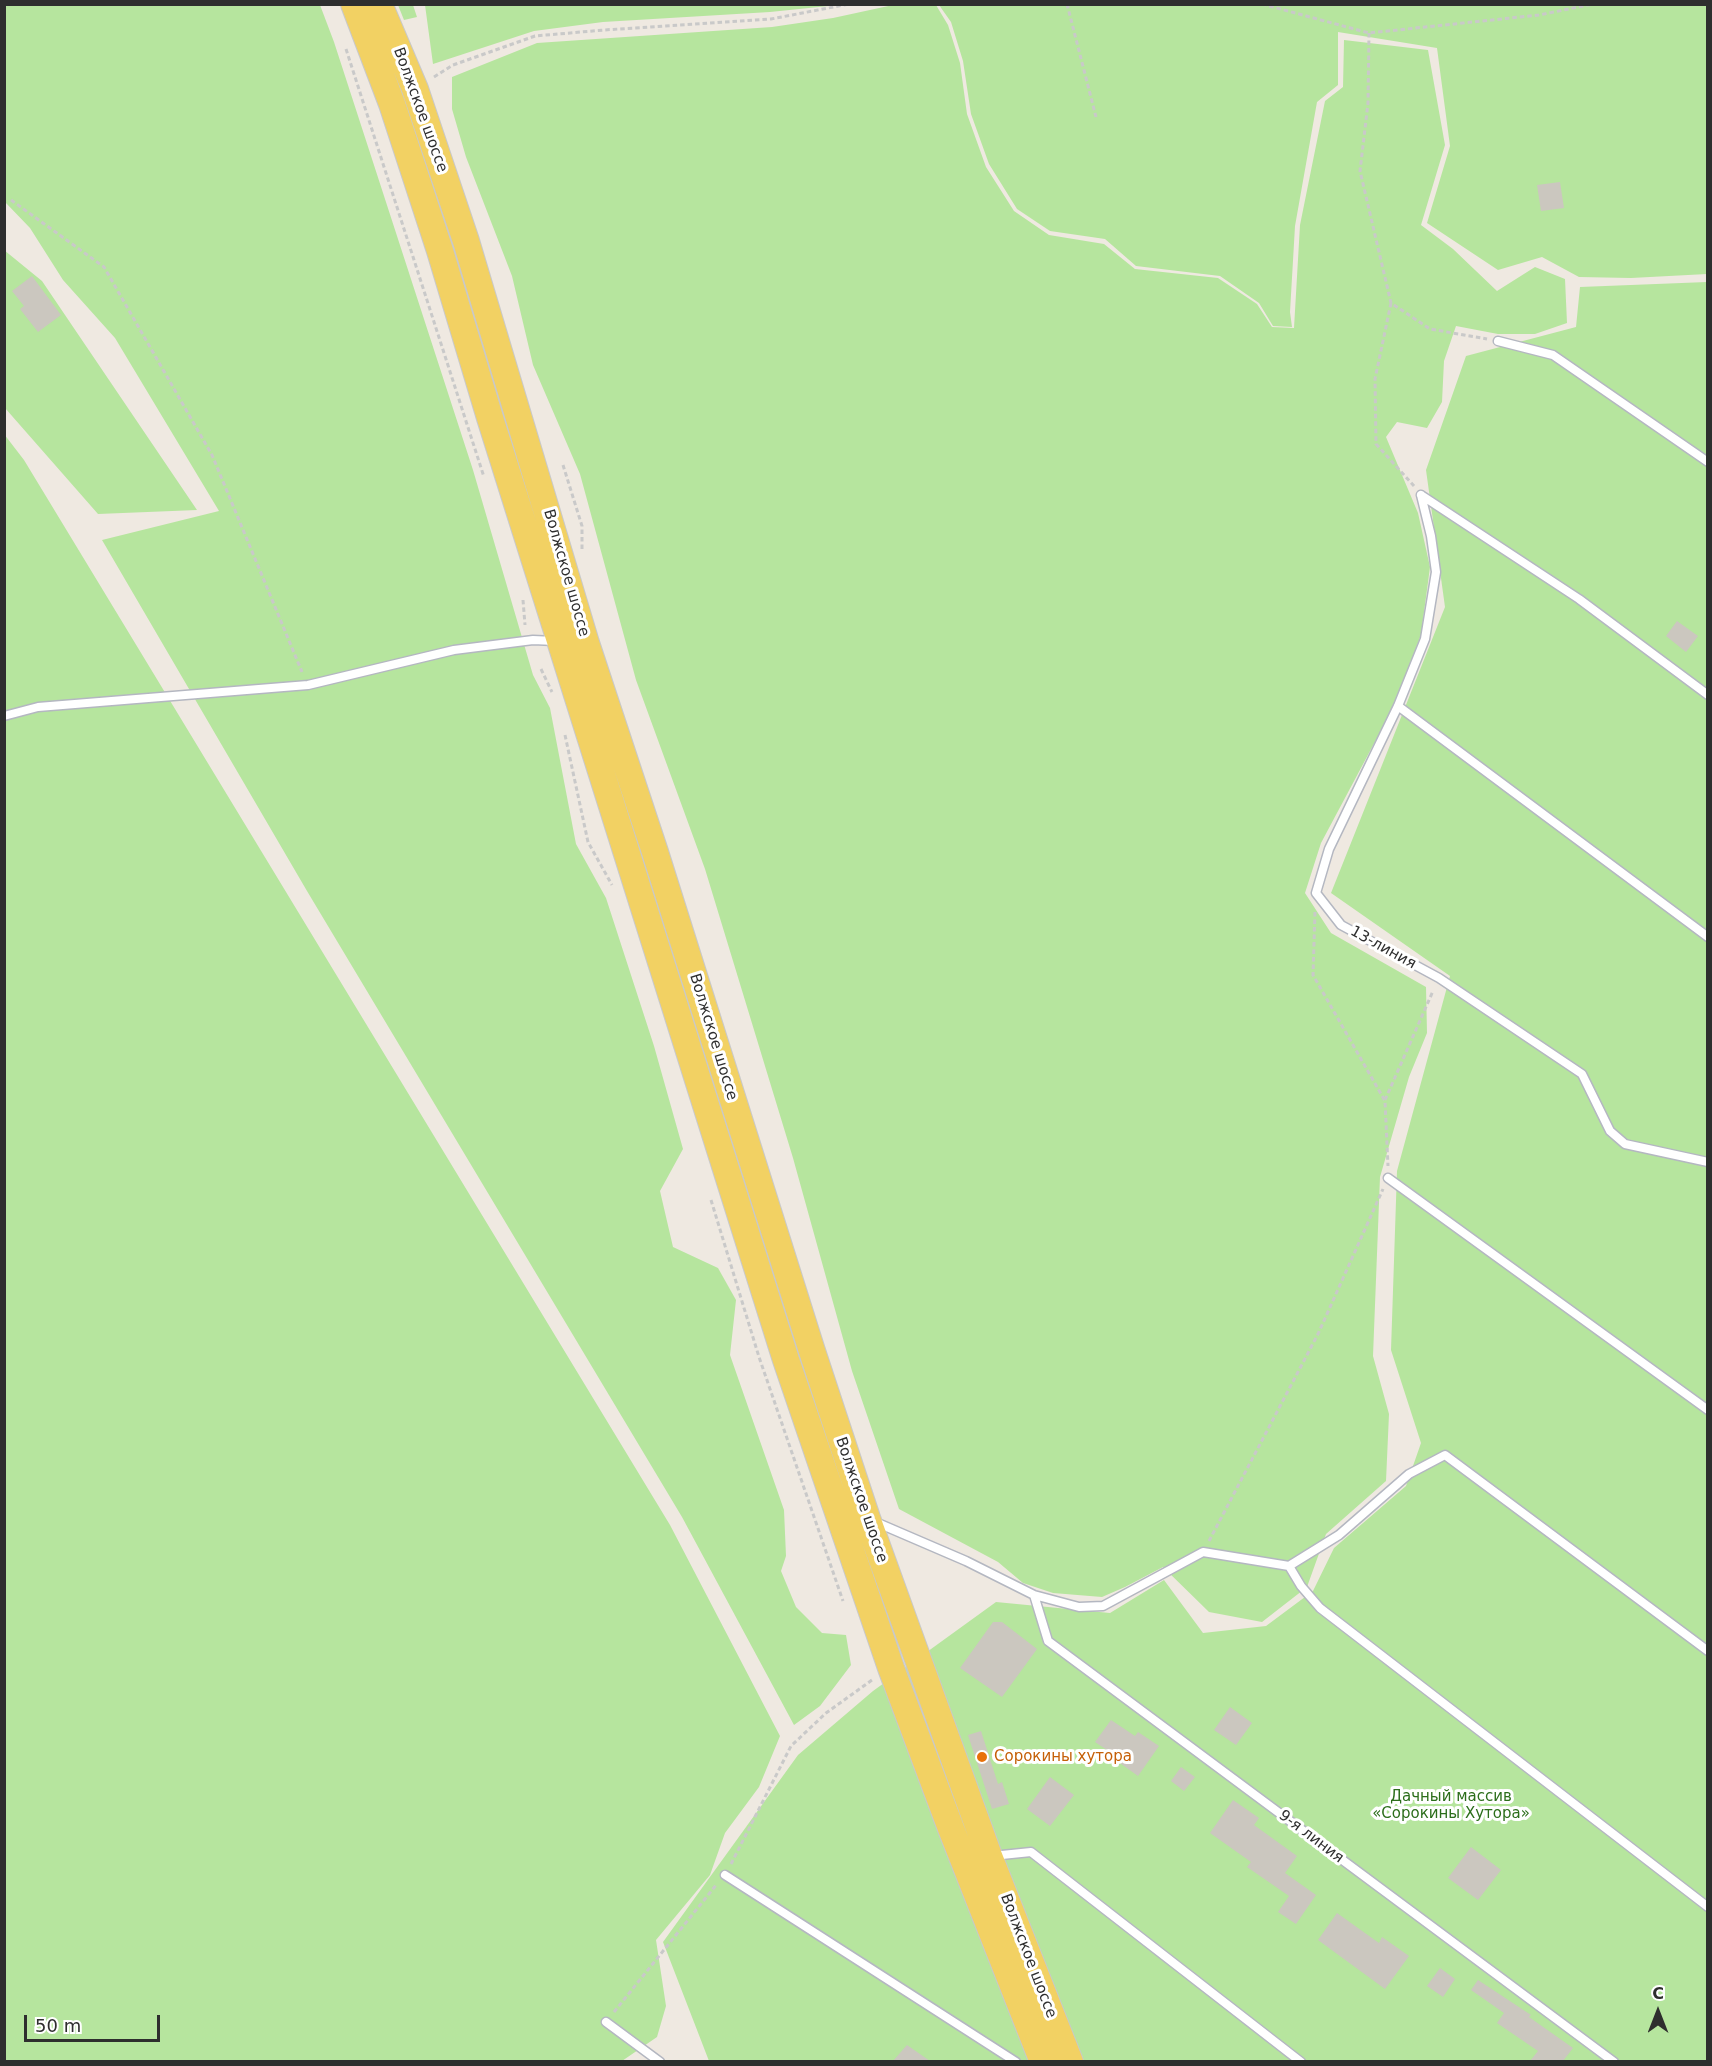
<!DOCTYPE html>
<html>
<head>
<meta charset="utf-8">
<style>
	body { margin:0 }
	#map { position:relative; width:1712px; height:2066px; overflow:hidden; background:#efe9e1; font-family:"DejaVu Sans",sans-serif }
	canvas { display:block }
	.frame { position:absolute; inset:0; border:6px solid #2e2e2e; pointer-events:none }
	.north { position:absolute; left:1628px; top:1982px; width:60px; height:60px; -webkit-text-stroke:4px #fff; paint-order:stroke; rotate:0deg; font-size:16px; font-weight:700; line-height:24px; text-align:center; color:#2e2e2e }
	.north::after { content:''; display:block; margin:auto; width:21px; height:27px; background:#2e2e2e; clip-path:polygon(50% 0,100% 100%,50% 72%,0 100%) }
	.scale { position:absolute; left:24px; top:2015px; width:136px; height:27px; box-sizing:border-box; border:3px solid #2e2e2e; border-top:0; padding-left:8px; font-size:18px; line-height:21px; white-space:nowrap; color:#2e2e2e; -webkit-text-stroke:4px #fff; paint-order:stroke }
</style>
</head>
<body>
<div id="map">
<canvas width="1712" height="2066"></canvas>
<div class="frame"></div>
<div class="north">С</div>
<div class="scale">50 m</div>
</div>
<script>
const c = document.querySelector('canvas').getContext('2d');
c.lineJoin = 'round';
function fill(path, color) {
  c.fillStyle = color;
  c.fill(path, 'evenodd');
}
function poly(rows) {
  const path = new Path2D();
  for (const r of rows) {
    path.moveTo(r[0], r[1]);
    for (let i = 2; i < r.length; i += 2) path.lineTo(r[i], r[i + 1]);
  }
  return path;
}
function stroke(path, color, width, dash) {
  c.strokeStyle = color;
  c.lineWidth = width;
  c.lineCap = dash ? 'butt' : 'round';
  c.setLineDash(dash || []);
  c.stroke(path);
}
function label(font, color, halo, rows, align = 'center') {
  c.font = font + ' "DejaVu Sans",sans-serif';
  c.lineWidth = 6;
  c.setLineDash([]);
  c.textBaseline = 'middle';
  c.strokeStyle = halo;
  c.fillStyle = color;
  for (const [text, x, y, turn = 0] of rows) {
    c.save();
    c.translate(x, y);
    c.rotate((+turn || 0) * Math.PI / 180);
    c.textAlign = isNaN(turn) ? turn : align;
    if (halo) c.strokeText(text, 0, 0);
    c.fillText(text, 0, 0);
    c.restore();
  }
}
fill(poly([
	[5,5,320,5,334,42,473,470,533,675,550,708,576,844,606,898,654,1046,683,1149,660,1191,673,1247,718,1268,736,1300,730,1355,784,1510,786,1556,781,1571,796,1607,822,1633,846,1635,851,1665,820,1706,794,1725,682,1517,307,891,102,540,219,511,115,338,63,280,30,228,5,202],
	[398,5,413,5,417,17,404,20],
	[425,5,425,4,838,5,770,12,603,22,534,31,433,64],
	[893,5,936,5,948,25,960,63,967,114,986,167,1014,211,1049,235,1104,244,1135,269,1218,278,1257,304,1272,327,1294,328,1300,225,1325,101,1343,87,1344,40,1428,50,1445,145,1421,225,1453,249,1497,291,1535,267,1565,279,1567,323,1535,334,1498,334,1456,326,1444,361,1442,402,1427,428,1397,422,1386,437,1418,513,1430,567,1421,635,1394,706,1321,843,1305,893,1331,933,1426,987,1427,1033,1409,1077,1380,1177,1373,1356,1389,1414,1386,1481,1326,1534,1307,1587,1262,1622,1209,1612,1163,1567,1125,1587,1102,1597,1053,1593,1023,1583,998,1562,899,1509,852,1371,793,1158,705,869,636,680,580,474,533,365,512,276,466,157,452,109,452,77,537,43,772,27,833,18],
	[939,5,1707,5,1707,274,1631,278,1579,277,1542,257,1498,270,1427,223,1450,146,1437,48,1338,32,1338,85,1317,102,1295,226,1290,312,1292,327,1273,326,1259,303,1220,276,1136,266,1105,239,1050,231,1017,209,989,164,971,114,963,61,951,22],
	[4,250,42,281,197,510,98,514,5,408],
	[1707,282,1707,2061,709,2061,663,1942,798,1755,873,1691,996,1602,1110,1613,1164,1580,1203,1633,1266,1626,1313,1591,1334,1548,1406,1486,1421,1443,1391,1350,1397,1171,1450,976,1331,893,1445,607,1426,470,1466,356,1576,327,1580,287],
	[4,434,24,460,670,1525,780,1736,759,1787,725,1833,710,1875,656,1940,666,2006,657,2037,622,2061,5,2061]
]), '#b6e59e');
fill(poly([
	[1560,182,1564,208,1541,211,1537,185],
	[32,276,61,315,38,332,20,309,24,306,12,291],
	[1677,621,1698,636,1686,652,1666,636],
	[993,1622,1002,1622,1037,1649,1002,1697,960,1668],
	[1230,1707,1252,1723,1236,1745,1214,1730],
	[1111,1720,1135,1736,1138,1732,1159,1746,1138,1776,1117,1761,1119,1758,1095,1742],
	[981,1731,998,1784,1002,1782,1009,1804,992,1809,968,1735],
	[1181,1767,1195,1777,1184,1791,1171,1781],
	[1050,1777,1074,1795,1050,1826,1027,1809],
	[1233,1800,1259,1818,1254,1825,1297,1856,1285,1873,1316,1895,1296,1924,1278,1912,1289,1896,1247,1867,1251,1862,1210,1833],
	[1471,1847,1501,1870,1478,1900,1448,1878],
	[1337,1913,1379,1943,1382,1937,1409,1956,1385,1989,1318,1940],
	[1440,1968,1455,1979,1443,1997,1427,1986],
	[1478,1980,1531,2015,1529,2017,1573,2048,1563,2061,1530,2061,1538,2051,1497,2023,1504,2013,1471,1990],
	[907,2045,930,2061,893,2061]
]), '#cbc7bf');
const lane = poly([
	[1498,341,1553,355,1708,462],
	[1421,495,1431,536,1436,572,1425,639,1398,706,1329,849,1316,893,1341,925,1439,978,1582,1074,1610,1131,1625,1144,1708,1162],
	[1421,495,1579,599,1708,695],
	[1398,706,1708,937],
	[4,716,38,707,308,685,454,650,533,640,555,641],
	[1388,1178,1708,1410],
	[873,1521,966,1561,1034,1595,1079,1607,1103,1606,1203,1552,1289,1566,1339,1535,1409,1474,1445,1455,1708,1651],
	[1289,1566,1301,1586,1320,1608,1708,1907],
	[1034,1595,1048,1641,1614,2062],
	[992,1856,1031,1852,1301,2062],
	[725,1875,1016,2062],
	[606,2022,660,2062]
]);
const primary = poly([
	[354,4,392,104,440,251,490,418,786,1360,891,1668,950,1826,1043,2062],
	[379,4,415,89,466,241,586,643,655,852,812,1351,867,1518,989,1856,1070,2062]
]);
stroke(lane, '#b4b7c1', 11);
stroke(primary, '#c9c9c9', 28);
stroke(poly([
	[1067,4,1096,117],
	[1262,4,1369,33,1539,15,1593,4],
	[1369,33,1368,103,1360,171,1391,303,1430,329,1487,339],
	[346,49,484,477],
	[434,77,453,65,535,36,604,30,771,19,849,4],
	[11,200,104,267,212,455,302,672],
	[1391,303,1375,379,1376,444,1414,486],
	[563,465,582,526,582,550],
	[523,600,525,625],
	[541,669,552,692],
	[565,735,588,842,612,885],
	[1315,912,1313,975,1385,1101,1388,1166],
	[1385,1100,1433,991],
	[711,1200,759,1357,843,1601],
	[1209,1541,1318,1334,1383,1189],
	[731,1864,791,1746,826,1713,872,1680],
	[614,2012,717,1884]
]), '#c9c9c9', 3, [4.5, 3]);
stroke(lane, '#fff', 8);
stroke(primary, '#f2d163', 26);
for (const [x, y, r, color] of [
	[982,1757,6,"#e8710a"]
]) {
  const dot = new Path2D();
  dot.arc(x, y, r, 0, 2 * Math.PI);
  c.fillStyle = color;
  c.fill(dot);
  stroke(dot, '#fff', 2);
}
label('15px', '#2e2e2e', '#fff', [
	["Волжское шоссе",420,110,70],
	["Волжское шоссе",566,573,74],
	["13-линия",1383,948,29],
	["Волжское шоссе",713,1037,73],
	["Волжское шоссе",861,1500,71],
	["9-я линия",1311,1837,37],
	["Волжское шоссе",1028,1956,69]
]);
label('15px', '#c56008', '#fff', [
	["Сорокины хутора",994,1757]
], 'left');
label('15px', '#2c6e1b', '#fff', [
	["Дачный массив",1451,1797],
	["«Сорокины Хутора»",1451,1814]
]);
</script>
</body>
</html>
